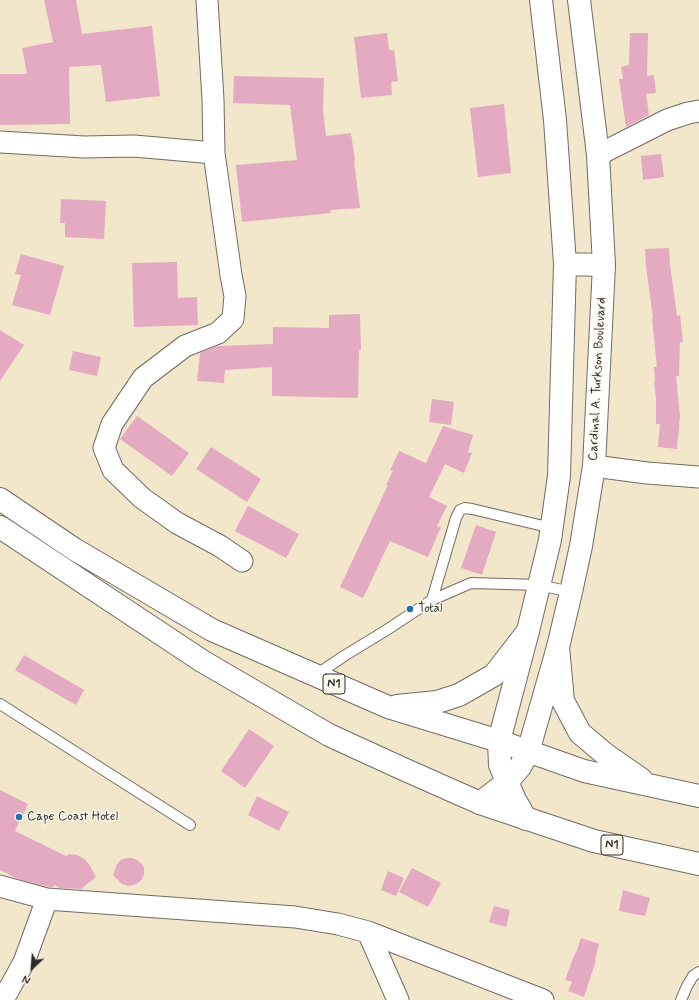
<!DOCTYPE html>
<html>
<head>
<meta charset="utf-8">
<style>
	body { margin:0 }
	#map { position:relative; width:699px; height:1000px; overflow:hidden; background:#f2e6cb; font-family:Mynerve,sans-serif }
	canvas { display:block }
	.north { position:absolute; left:12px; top:948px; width:40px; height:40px; -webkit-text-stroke:3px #fbf7ec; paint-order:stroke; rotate:206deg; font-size:11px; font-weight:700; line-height:16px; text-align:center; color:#2b2b2b }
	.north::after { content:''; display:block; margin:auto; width:14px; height:18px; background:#2b2b2b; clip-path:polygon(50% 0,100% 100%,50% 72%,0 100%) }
</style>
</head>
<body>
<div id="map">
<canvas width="699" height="1000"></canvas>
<div class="north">N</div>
</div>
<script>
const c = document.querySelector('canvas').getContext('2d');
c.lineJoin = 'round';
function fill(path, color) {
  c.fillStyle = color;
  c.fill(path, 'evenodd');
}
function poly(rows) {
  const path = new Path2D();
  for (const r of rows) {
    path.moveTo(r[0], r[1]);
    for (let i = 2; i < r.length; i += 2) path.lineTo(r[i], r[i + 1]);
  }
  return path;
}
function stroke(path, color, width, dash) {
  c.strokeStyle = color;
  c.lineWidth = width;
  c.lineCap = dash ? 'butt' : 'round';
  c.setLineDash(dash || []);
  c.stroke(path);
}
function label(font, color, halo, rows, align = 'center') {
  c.font = font + ' Mynerve,sans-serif';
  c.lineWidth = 3;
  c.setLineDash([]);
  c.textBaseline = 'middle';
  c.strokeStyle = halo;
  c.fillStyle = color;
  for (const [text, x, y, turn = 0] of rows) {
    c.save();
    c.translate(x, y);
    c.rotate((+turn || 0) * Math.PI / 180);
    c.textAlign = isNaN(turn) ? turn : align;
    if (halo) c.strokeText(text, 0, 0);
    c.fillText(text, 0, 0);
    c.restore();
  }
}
fill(poly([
	[44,0,76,0,82,34,152,26,160,96,106,102,101,65,69,67,70,124,0,125,0,74,27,74,22,48,53,42],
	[387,33,389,50,394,50,398,81,391,82,392,95,361,98,354,37],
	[630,33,648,33,647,76,654,75,656,93,646,94,649,115,628,126,626,127,619,79,623,79,621,67,629,65],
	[234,76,324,78,323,110,326,136,351,133,355,161,354,161,360,208,330,210,331,213,242,222,236,165,297,160,290,105,233,103],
	[504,104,511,173,478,177,470,108],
	[661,154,664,177,643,180,641,156],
	[61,199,106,201,104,239,65,237,65,223,60,223],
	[669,248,670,265,677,316,680,315,683,342,680,342,679,376,676,376,680,416,677,449,658,447,660,424,656,424,656,398,654,382,655,382,654,367,657,367,652,318,653,318,646,267,645,249],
	[21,254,64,266,50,315,12,305,21,275,15,274],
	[177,262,178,298,197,297,198,325,134,327,132,263],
	[360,314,361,350,359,350,358,398,272,396,272,367,225,370,224,383,197,381,200,353,217,346,273,344,273,327,329,328,329,315],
	[0,330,24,345,0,381],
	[73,351,101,357,97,376,69,370],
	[432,399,454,402,451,425,429,422],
	[137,416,189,453,172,476,120,439],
	[443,426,473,435,468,452,472,453,464,473,445,464,429,497,447,506,437,526,441,527,428,557,390,541,363,598,340,587,388,485,386,485,393,471,390,470,399,451,426,463],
	[211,447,261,479,247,502,196,469],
	[248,506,299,534,286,558,235,531],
	[476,525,496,532,482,575,461,568],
	[24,655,84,690,76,705,15,670],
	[249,729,274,746,245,788,221,771],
	[0,790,28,804,15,831,66,856,70,854,77,855,84,859,89,864,96,877,81,889,60,888,55,885,53,887,49,887,18,879,0,870],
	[257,796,289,812,279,831,248,815],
	[126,858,132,858,137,860,141,863,144,868,144,874,142,879,138,883,133,885,128,886,122,884,113,875,117,864,121,860],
	[412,868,441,883,428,907,399,892],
	[388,871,404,878,396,896,381,890],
	[623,890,650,898,645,916,619,911],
	[494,906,510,910,506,927,489,922],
	[581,938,599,944,595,960,596,960,584,997,568,991,572,982,565,980,575,953,576,953]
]), '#e4aac2');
const service = poly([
	[432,600,456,518,460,510,465,508,472,509,552,528],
	[316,675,344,656,385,631,432,600,471,583,539,585,571,592],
	[0,704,190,825],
	[681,1000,687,986,693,976,699,972]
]);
const minor = poly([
	[207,0,213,100,214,153,231,275,235,296,233,319,218,333,185,346,143,378,112,424,104,448,113,470,142,498,177,523,220,546,242,561],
	[0,142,84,147,134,146,214,153],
	[598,155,667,120,688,113,699,111],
	[594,466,647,473,699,477],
	[0,886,47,899,295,917,338,924,368,932,543,1000],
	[368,932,398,1000],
	[3,1000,24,962,47,899]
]);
const tertiary = poly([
	[565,264,604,265],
	[480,803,507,782,520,767,528,752,558,647,571,592,581,546,594,466,604,265,598,155,579,0],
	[526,819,515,800,500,765,499,741,528,631,550,540,559,476,565,264,555,120,541,0]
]);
const trunk = poly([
	[0,499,74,549,212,630,388,707,499,741,584,771,699,796],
	[0,527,202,661,329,735,401,768,480,803,594,841,699,864],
	[558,647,563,701,580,733,605,754,641,779],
	[397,706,437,702,459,695,494,675,528,631]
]);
stroke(service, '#716c63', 12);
stroke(minor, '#716c63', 23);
stroke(tertiary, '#716c63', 24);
stroke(trunk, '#716c63', 24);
stroke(service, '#fff', 10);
stroke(minor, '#fff', 21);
stroke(tertiary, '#fff', 22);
stroke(trunk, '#fff', 22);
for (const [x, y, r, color] of [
	[410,609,4,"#1f6fb2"],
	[19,817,4,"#1f6fb2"]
]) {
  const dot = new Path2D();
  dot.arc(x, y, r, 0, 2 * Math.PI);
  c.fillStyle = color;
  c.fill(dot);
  stroke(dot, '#fbf7ec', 1.5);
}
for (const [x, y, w] of [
	[334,684,22],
	[612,845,22]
]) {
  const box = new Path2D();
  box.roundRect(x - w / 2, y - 10, w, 20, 3);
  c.fillStyle = '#fbf7ec';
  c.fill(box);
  stroke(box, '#2b2b2b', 1);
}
label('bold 12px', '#2b2b2b', null, [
	["N1",334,684],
	["N1",612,845]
]);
label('13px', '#2b2b2b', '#fbf7ec', [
	["Cardinal A. Turkson Boulevard",598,379,-87]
]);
label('13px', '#2b2b2b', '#fbf7ec', [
	["Total",418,609],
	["Cape Coast Hotel",27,817]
], 'left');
</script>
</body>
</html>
